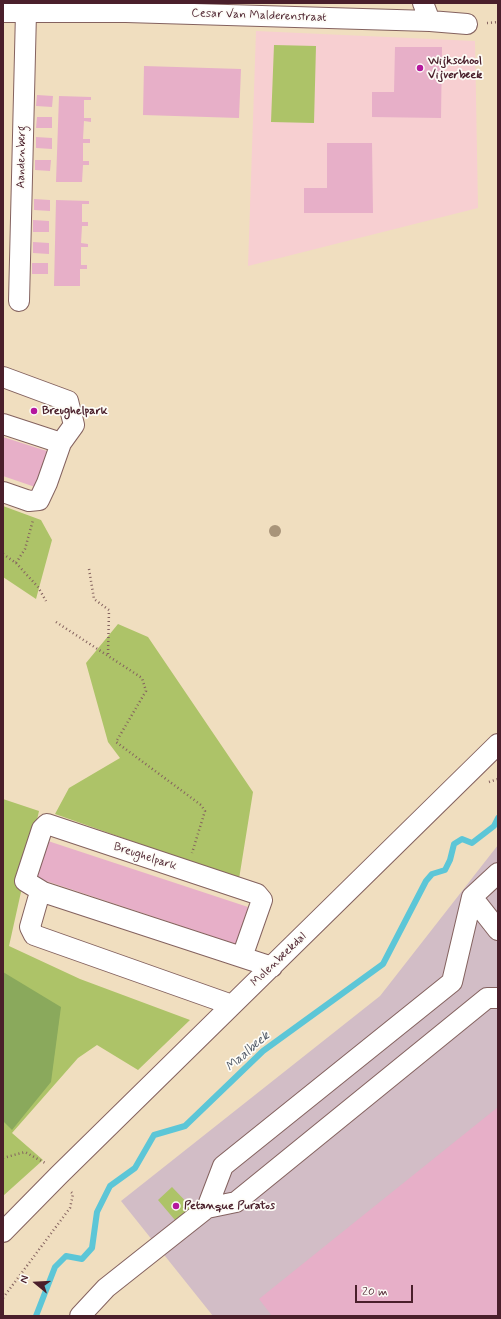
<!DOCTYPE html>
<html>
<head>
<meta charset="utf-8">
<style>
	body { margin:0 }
	#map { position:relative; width:501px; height:1319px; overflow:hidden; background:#f0debf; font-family:Mynerve,sans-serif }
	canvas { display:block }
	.frame { position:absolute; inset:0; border:4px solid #4a1f2b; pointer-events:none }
	.north { position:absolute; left:16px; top:1263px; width:40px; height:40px; -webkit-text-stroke:3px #fdfcf7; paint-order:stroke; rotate:288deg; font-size:11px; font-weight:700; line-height:16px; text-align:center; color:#4a1f2b }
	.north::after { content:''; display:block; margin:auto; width:14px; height:18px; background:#4a1f2b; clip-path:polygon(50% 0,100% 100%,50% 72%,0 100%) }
	.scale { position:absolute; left:355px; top:1285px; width:58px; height:18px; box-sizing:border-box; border:2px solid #4a1f2b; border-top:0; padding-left:5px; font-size:12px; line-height:14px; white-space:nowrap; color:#4a1f2b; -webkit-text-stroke:3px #fdfcf7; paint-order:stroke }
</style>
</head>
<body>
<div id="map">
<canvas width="501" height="1319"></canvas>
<div class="frame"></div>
<div class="north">N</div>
<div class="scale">20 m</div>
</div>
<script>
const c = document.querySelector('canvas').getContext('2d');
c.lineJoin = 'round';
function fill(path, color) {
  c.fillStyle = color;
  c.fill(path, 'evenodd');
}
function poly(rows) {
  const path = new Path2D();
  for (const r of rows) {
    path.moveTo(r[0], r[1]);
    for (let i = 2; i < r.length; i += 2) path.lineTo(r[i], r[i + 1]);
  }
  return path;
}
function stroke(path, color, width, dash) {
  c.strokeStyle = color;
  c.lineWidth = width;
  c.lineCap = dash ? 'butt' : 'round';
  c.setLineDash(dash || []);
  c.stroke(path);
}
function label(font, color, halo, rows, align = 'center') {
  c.font = font + ' Mynerve,sans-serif';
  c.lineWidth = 3.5;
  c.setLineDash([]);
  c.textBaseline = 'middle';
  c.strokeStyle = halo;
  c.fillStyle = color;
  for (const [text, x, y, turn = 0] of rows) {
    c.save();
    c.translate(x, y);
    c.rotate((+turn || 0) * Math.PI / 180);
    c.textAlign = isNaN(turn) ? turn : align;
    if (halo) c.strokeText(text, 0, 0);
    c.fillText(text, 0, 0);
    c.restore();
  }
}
fill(poly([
	[256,31,475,41,478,208,248,266]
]), '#f7cfd1');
fill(poly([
	[498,845,498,1316,213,1316,121,1201,380,996]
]), '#d2bdc6');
fill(poly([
	[274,45,316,46,314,123,271,122],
	[3,506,41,520,52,540,36,599,3,577],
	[118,624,148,637,253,792,239,879,55,814,69,788,120,758,108,742,86,663],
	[3,799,39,811,9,946,80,979,190,1020,138,1070,97,1045,78,1058,12,1133,43,1160,3,1196],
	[172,1187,195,1211,180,1226,158,1200]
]), '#adc368');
fill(poly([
	[3,972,61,1007,51,1082,12,1130,3,1121]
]), '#8aa95c');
stroke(poly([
	[36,1316,55,1267,66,1256,82,1259,92,1248,97,1212,110,1186,135,1168,154,1135,185,1126,263,1051,383,964,426,881,432,874,445,870,450,860,454,844,462,839,472,843,494,826,498,818]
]), '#5cc6d7', 6);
fill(poly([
	[395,47,442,47,441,118,372,117,372,92,394,92],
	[144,66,241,69,239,118,143,115],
	[37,95,53,96,52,107,36,106],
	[59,96,91,97,91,100,84,100,84,118,91,118,91,122,84,121,83,139,90,139,90,143,83,143,83,161,89,161,89,165,83,165,82,182,56,182],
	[37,117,52,117,52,128,36,128],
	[36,137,52,138,52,149,36,148],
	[327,143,372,143,373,213,304,213,304,188,327,188],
	[35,160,51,160,50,171,35,170],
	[34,199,50,200,50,211,34,210],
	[56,200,89,201,89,204,82,204,82,222,88,222,88,226,82,226,81,243,88,244,88,247,81,247,81,265,87,265,87,269,80,269,80,286,54,286],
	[33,220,49,221,49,232,33,232],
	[33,242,49,243,49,254,33,253],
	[32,263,48,263,48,274,32,274],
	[3,437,50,452,38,488,3,476],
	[45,840,248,907,236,944,34,877],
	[498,1107,498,1316,272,1316,259,1299]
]), '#e7afc8');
const minor = poly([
	[423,3,430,21],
	[3,12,126,12,430,21,467,24],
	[19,301,26,12],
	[3,377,68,401,74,425,61,443,47,483,39,500,29,501,3,492],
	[3,424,61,443],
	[43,892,25,881,42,829,47,824,257,894,262,900,242,957],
	[472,897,498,873],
	[232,1005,34,935,30,927,38,899,43,892,272,967],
	[207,1208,236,1202,487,998,498,998],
	[3,1232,59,1175,498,744],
	[80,1316,106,1288,207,1208,223,1166,452,982,472,897,498,930]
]);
stroke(minor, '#84625f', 22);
stroke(poly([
	[487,23,498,22],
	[3,554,16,563,25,549,33,520],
	[16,563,38,587,46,601],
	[89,569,94,599,109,610,108,655],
	[56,622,142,678,146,691,116,742,201,805,205,811,192,853],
	[489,782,498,779],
	[3,1158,25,1152,45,1163],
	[3,1298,70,1208,73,1194,71,1192]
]), '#84625f', 2.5, [1, 3]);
stroke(minor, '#fff', 20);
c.fillStyle = '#a89479';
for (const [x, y] of [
	[275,531]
]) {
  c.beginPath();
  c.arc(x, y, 6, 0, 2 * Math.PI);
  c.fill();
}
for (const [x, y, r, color] of [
	[420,68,4,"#b5179e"],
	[34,411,4,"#b5179e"],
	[176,1206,4,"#b5179e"]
]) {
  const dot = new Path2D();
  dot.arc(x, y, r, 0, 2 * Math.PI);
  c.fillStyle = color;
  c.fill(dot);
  stroke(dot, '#fdfcf7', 1.5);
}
label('12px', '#4a1f2b', '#fdfcf7', [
	["Cesar Van Malderenstraat",259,16,2],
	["Aandenberg",22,157,-89],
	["Breughelpark",145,857,18],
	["Molenbeekdal",279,960,-44]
]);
label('bold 12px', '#4a1f2b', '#fdfcf7', [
	["Wijkschool",428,61],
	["Vijverbeek",428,75],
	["Breughelpark",42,411],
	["Petanque Puratos",184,1206]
], 'left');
label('italic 13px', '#505967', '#fdfcf7', [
	["Maalbeek",248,1052,-41]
]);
</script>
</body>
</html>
